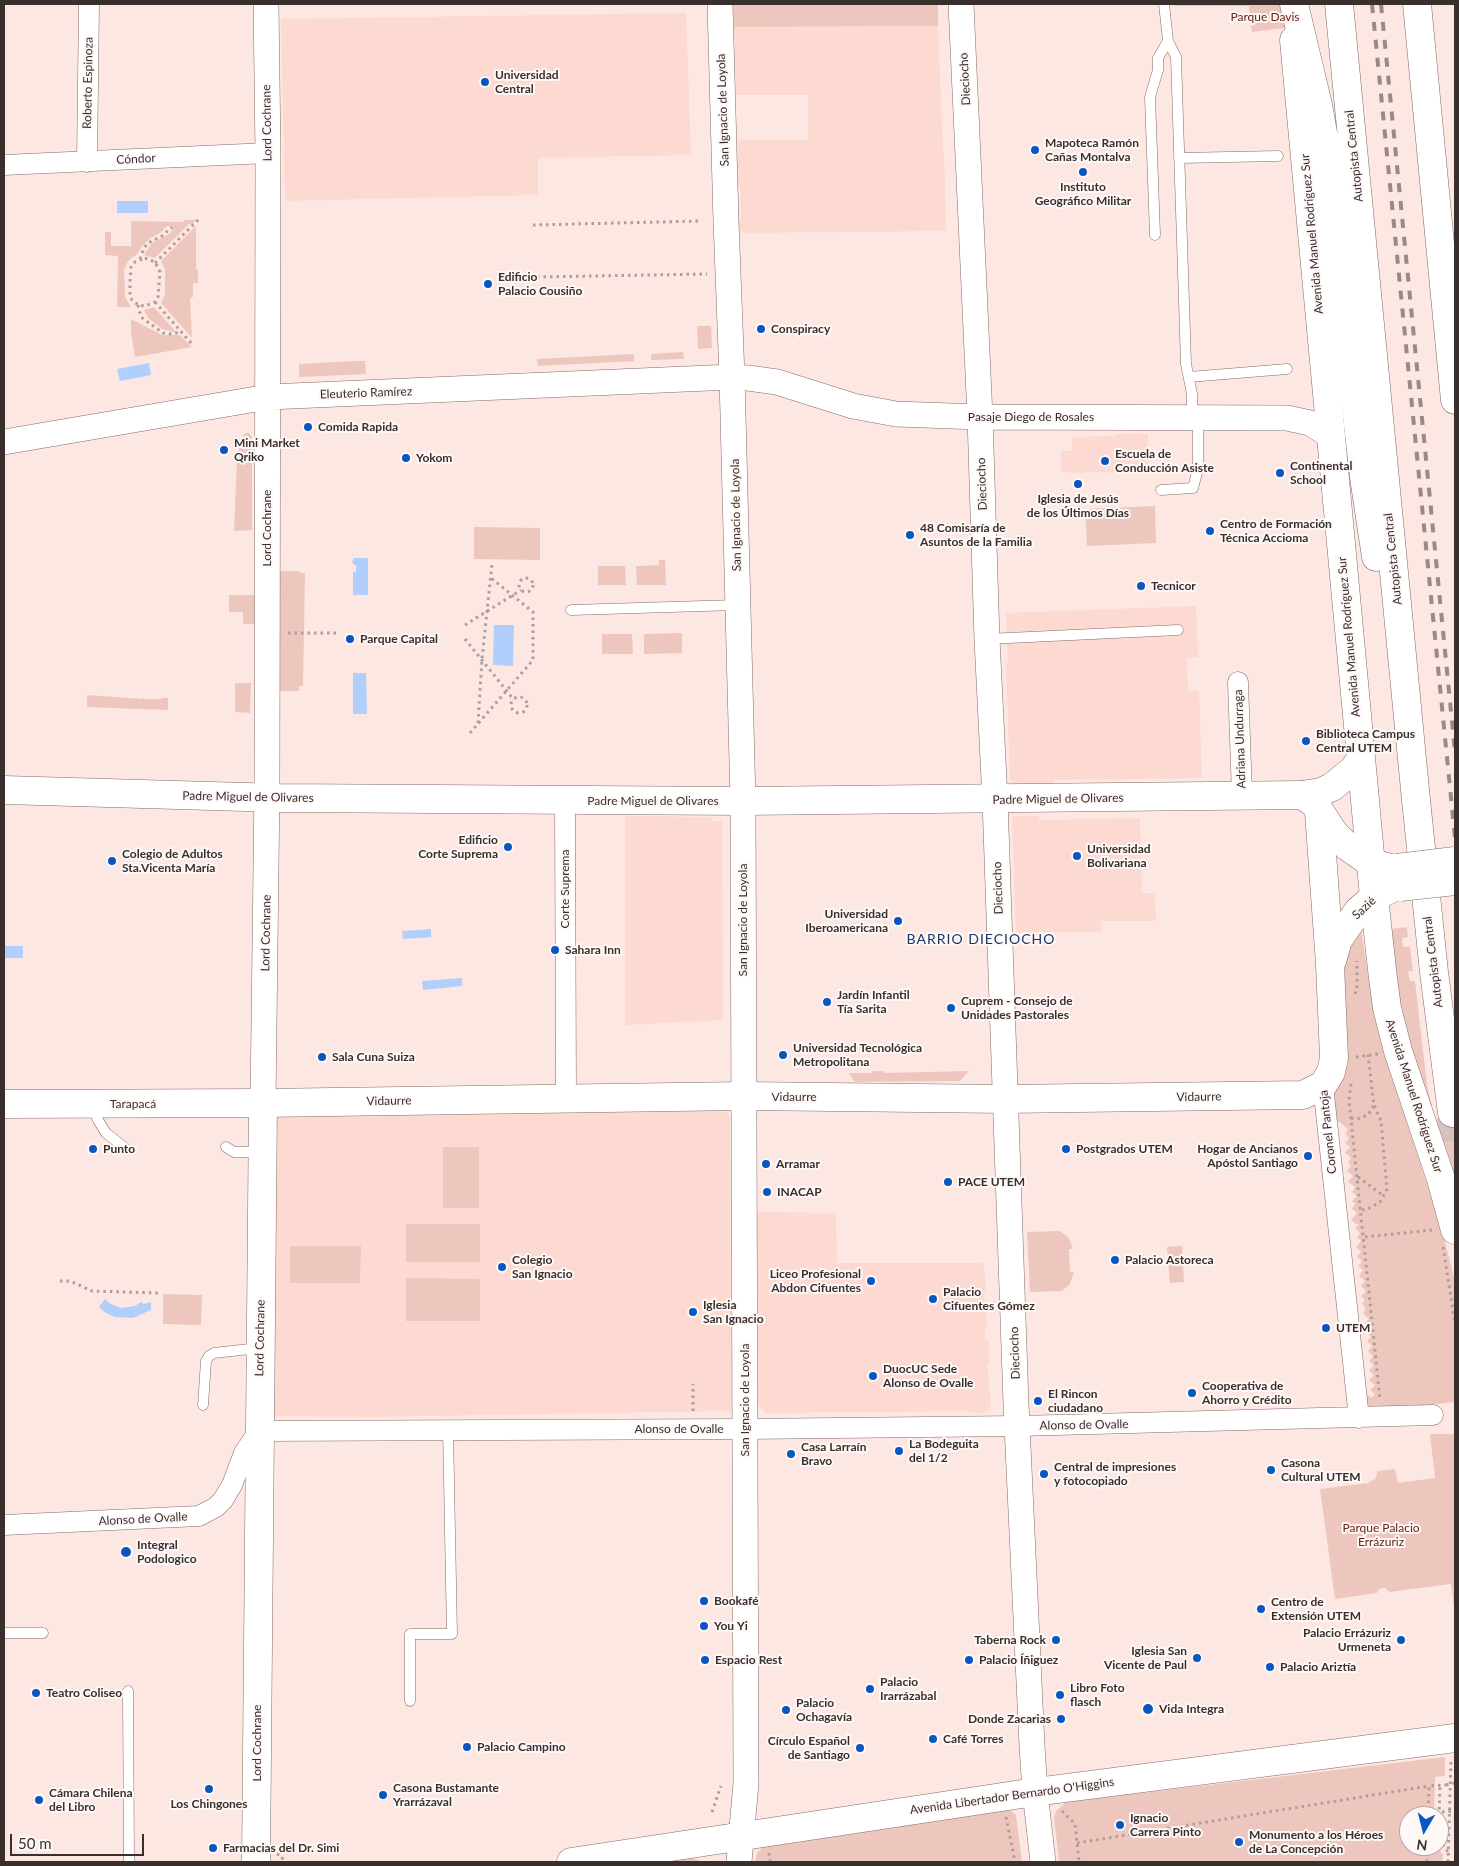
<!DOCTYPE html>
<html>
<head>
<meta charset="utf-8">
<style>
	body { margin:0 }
	#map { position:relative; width:1459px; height:1866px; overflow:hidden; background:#fde7e2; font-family:Lato,sans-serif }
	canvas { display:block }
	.frame { position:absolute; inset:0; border:5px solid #392f2d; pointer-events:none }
	.north { position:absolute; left:1399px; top:1806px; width:50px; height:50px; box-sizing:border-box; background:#fef8f7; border:1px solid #afa8a6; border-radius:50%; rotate:188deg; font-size:14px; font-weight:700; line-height:20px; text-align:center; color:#392f2d }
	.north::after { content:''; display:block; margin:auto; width:18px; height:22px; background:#0956c0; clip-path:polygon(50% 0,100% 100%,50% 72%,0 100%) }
	.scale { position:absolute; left:10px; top:1834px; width:134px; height:22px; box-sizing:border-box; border:2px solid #392f2d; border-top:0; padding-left:6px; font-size:15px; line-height:18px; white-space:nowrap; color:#392f2d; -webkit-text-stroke:4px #fef8f7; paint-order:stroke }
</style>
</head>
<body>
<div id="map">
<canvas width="1459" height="1866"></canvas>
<div class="frame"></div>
<div class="north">N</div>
<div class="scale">50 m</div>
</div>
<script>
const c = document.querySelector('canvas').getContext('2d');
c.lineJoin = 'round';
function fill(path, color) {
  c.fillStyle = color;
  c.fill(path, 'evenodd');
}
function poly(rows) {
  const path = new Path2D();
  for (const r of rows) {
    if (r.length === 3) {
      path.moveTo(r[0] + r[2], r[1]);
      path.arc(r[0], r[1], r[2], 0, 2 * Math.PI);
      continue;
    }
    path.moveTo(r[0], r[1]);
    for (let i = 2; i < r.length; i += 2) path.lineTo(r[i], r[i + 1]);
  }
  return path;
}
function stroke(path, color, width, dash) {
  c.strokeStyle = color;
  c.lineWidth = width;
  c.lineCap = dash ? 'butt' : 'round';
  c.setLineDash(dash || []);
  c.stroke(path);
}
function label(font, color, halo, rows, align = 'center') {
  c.font = font + ' Lato,sans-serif';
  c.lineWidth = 4;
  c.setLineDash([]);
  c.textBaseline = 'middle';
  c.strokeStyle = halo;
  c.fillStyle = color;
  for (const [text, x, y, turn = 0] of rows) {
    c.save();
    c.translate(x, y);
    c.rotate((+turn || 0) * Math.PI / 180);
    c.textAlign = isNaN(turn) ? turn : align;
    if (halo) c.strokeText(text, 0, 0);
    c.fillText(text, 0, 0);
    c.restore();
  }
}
fill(poly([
	[686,13,691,155,538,158,538,195,285,201,281,19],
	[938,26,942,127,945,179,946,231,741,233,741,230,738,230,738,219,741,219,740,186,736,185,735,173,739,173,739,170,736,170,736,159,739,158,739,155,736,155,736,143,739,143,738,140,808,140,808,95,736,95,734,27],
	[1115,434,1148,434,1148,471,1069,473,1069,472,1061,472,1061,451,1072,451,1072,437,1115,436],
	[1196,606,1198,657,1187,658,1188,691,1199,691,1202,778,1055,780,1051,785,1017,786,1010,779,1006,663,1008,663,1006,613],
	[625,816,712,817,712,821,722,821,723,1020,625,1025],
	[1012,816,1039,816,1039,820,1140,818,1142,893,1155,893,1156,921,1101,921,1101,932,1016,933],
	[722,1107,730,1116,731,1411,365,1417,274,1416,274,1123,281,1114],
	[757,1212,836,1213,837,1263,983,1263,984,1271,985,1272,986,1290,984,1291,987,1329,985,1330,985,1340,989,1341,989,1362,987,1365,991,1404,989,1411,983,1413,967,1411,766,1413,758,1405]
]), '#fddad1');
fill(poly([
	[733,4,938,4,938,26,734,27],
	[1175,4,1282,4,1285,28,1252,32,1249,6,1175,6],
	[184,220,196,220,193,224,189,224,155,258,144,255,152,243,171,233,173,226,167,226,160,233,152,237,144,244,137,254,128,261,124,270,125,297,131,307,117,307,118,256,105,255,105,232,111,232,111,246,131,246,131,221,184,222],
	[196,226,196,269,198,270,198,283,193,283,193,297,190,298,192,338,161,303,165,294,165,269,161,261],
	[154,307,177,333,162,329,148,318,144,310],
	[131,319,162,335,180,335,192,347,135,357,131,333],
	[697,326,711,326,712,348,698,349],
	[683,352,684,359,651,360,651,354],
	[634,354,634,361,538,366,537,359],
	[354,361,365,361,366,374,299,377,299,364],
	[246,433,249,433,252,437,252,530,234,531,237,456,244,434],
	[1155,506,1156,543,1087,546,1085,509],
	[474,527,540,528,540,560,474,559],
	[659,560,665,560,666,585,637,585,636,566,659,565],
	[598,566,625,566,626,585,598,585],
	[280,571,299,571,300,573,305,573,303,686,299,686,299,691,279,691],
	[229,595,254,595,255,624,243,624,243,612,229,612],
	[682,633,682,653,644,654,644,634],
	[602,634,632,634,633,654,602,654],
	[235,683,251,683,250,713,235,712],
	[87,695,142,699,144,697,144,699,161,699,162,698,168,698,168,710,87,707],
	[1407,927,1408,937,1402,938,1403,947,1410,947,1413,971,1408,971,1410,981,1415,981,1427,1085,1435,1119,1455,1116,1455,1178,1421,1082,1404,1024,1396,986,1390,929],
	[1361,930,1376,1023,1384,1054,1441,1226,1454,1278,1455,1402,1379,1411,1366,1406,1366,1393,1371,1398,1375,1394,1370,1390,1375,1385,1369,1380,1374,1375,1369,1370,1374,1365,1369,1361,1373,1356,1368,1351,1372,1346,1367,1341,1371,1337,1366,1332,1370,1328,1365,1323,1369,1319,1363,1313,1366,1309,1362,1304,1365,1300,1361,1296,1366,1291,1361,1286,1365,1281,1359,1276,1363,1270,1358,1266,1362,1261,1357,1257,1361,1251,1356,1248,1361,1241,1357,1237,1360,1233,1355,1228,1358,1225,1351,1220,1357,1213,1352,1209,1355,1204,1352,1201,1357,1196,1352,1192,1355,1187,1348,1182,1353,1176,1347,1171,1351,1166,1348,1163,1351,1158,1345,1152,1350,1147,1345,1143,1349,1138,1345,1134,1348,1129,1338,1121,1332,1121,1329,1098,1341,959],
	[873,1071,883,1071,884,1073,969,1071,960,1081,855,1082,849,1073,873,1073],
	[443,1147,479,1147,479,1208,443,1208],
	[406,1224,480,1224,480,1262,406,1262],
	[1060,1231,1069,1238,1073,1249,1069,1249,1070,1272,1074,1272,1070,1284,1062,1291,1030,1292,1027,1232],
	[290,1246,361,1246,360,1283,290,1283],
	[1182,1246,1184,1282,1170,1283,1167,1247],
	[406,1278,480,1279,480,1321,406,1321],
	[163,1294,202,1295,201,1325,163,1324],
	[1430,1434,1455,1434,1455,1615,1451,1584,1389,1592,1385,1588,1379,1589,1377,1593,1335,1599,1320,1489,1368,1483,1375,1479,1378,1471,1395,1469,1398,1483,1435,1478],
	[1445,1757,1445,1776,1435,1777,1434,1816,1409,1816,1409,1846,1437,1846,1443,1855,1442,1862,1059,1862,1054,1817,1056,1811,1066,1802],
	[1009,1809,1016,1815,1022,1862,755,1862,757,1853,764,1845],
	[687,1856,703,1862,645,1862]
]), '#edc7be');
fill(poly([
	[117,201,148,201,148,213,117,213],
	[149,363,151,375,120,381,117,369],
	[354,558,368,558,368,595,353,595,353,572,356,572,356,565,354,565,352,562],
	[494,625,514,625,513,666,493,665],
	[353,673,366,673,367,714,353,714],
	[431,929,431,937,403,939,402,931],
	[4,946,23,946,23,958,4,958],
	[462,978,462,986,423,990,422,981],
	[105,1299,109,1303,121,1308,135,1306,141,1302,143,1304,151,1302,151,1310,133,1318,115,1317,106,1313,99,1307]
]), '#b1cffc');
stroke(poly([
	[1452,1113,1455,1146]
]), '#d6c2be', 28, [28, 14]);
const service = poly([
	[1164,4,1168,41,1176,57,1186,364,1192,394,1192,417],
	[1179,158,1278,156],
	[1155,235,1150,97,1158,70,1158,58,1168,41],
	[1189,377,1287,369],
	[1161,490,1193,488,1198,469,1198,418],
	[571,610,737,605],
	[987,639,1178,630],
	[92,1105,98,1120,106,1133,125,1148],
	[226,1147,234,1152,261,1152],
	[203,1405,206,1361,209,1356,214,1353,259,1348],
	[4,1633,43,1633],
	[128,1691,129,1862],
	[410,1701,410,1634,452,1634,448,1429]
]);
const minor = poly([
	[87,162,89,4],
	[4,165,268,153],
	[1238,682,1242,796],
	[565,800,566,1099],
	[1323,1085,1359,1418],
	[4,1525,199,1516,216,1507,223,1500,232,1485,244,1453,259,1431,745,1429,1018,1426,1433,1415]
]);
const tertiary = poly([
	[720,4,726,221,732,377,743,801,746,1783,739,1862],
	[961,4,980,417,987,639,995,800,1016,1404,1032,1746,1035,1792,1043,1862],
	[4,442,268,397,732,377,748,378,777,382,853,406,896,414,980,417,1287,418,1310,423,1331,436],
	[263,1103,267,786,268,153,266,4]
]);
const secondary = poly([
	[4,790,280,798,743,801,1302,795,1315,804,1334,833,1348,847,1371,863,1391,868],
	[1332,961,1338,940,1358,911,1374,897,1393,888],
	[263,1103,744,1096,1005,1099,1303,1095,1323,1085,1331,1072,1334,1058,1330,964,1319,812]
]);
const primary = poly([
	[1294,40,1374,897,1383,978,1387,1008,1398,1051,1441,1179,1455,1230],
	[1302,795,1321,792,1332,787,1353,770,1361,759],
	[4,1104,263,1103,256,1862],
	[571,1862,1035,1792,1455,1738]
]);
const motorway = poly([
	[1294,4,1318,105,1328,161,1364,477,1376,557],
	[1339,4,1416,800,1434,972,1452,1113],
	[1417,4,1455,400]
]);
stroke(service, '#836b66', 11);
stroke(minor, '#836b66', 21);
stroke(tertiary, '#836b66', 26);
stroke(secondary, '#836b66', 29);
stroke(primary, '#836b66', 29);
stroke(motorway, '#836b66', 29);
stroke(poly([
	[533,225,700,221],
	[145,258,155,262,160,272,158,297,155,302,145,306,138,305,132,300,130,296,130,282,131,267,135,262,145,258],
	[140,259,144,248,148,243,162,236,172,227],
	[155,263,200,218],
	[537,277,707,274],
	[155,302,192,344],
	[138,305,141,317,163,333,170,334,182,332],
	[526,585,7],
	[465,625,521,590],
	[288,633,337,633],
	[465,639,514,700],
	[519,705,8],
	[478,723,482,659,492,564],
	[470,733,533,660,533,612,491,578],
	[1355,994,1357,989,1357,961],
	[1356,1057,1378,1054],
	[1351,1084,1349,1101,1380,1399],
	[1351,1118,1357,1119,1368,1115,1374,1105,1368,1055],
	[1358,1177,1384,1196],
	[1362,1210,1368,1209,1380,1202,1387,1189,1381,1121,1374,1105],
	[1365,1237,1432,1230],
	[1443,1247,1455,1323],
	[60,1281,70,1281,92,1291,158,1293],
	[693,1411,693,1384],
	[1062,1811,1075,1824,1079,1862],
	[712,1812,721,1786],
	[1428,1816,1429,1786,1446,1785],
	[1439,1816,1440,1785],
	[1006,1817,1015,1862],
	[1439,1839,1448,1852],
	[1077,1843,1429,1786],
	[769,1853,770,1862],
	[277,1854,282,1856,283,1862],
	[1427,1862,1427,1846],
	[1448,1862,1451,1760]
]), '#ae9d99', 3, [2.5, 4]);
stroke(service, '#fff', 10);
stroke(minor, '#fff', 20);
stroke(tertiary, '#fff', 25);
stroke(secondary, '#fff', 28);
stroke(primary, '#fff', 28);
stroke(motorway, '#fff', 28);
stroke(poly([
	[1372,4,1455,838],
	[1381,4,1455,752]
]), '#9a8a87', 4, [9, 9]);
const secondaryBridge = poly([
	[1397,868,1455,861],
	[1400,887,1455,881]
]);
stroke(secondaryBridge, '#836b66', 29, []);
stroke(poly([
	[1446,1785,1455,1783],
	[1442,1812,1455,1811]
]), '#ae9d99', 3, [2.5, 4]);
stroke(secondaryBridge, '#fff', 28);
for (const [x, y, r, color] of [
	[485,82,5,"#0956c0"],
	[1035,150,5,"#0956c0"],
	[1083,172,5,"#0956c0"],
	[488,284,5,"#0956c0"],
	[761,329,5,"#0956c0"],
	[308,427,5,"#0956c0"],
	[224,450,5,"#0956c0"],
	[406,458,5,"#0956c0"],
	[1105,461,5,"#0956c0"],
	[1280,473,5,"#0956c0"],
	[1078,484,5,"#0956c0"],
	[1210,531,5,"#0956c0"],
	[910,535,5,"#0956c0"],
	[1141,586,5,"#0956c0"],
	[350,639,5,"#0956c0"],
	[1306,741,5,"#0956c0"],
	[508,847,5,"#0956c0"],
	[1077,856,5,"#0956c0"],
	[112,861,5,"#0956c0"],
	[898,921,5,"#0956c0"],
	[555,950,5,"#0956c0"],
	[827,1002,5,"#0956c0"],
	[951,1008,5,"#0956c0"],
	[783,1055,5,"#0956c0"],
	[322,1057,5,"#0956c0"],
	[93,1149,5,"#0956c0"],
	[1066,1149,5,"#0956c0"],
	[1308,1156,5,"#0956c0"],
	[766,1164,5,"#0956c0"],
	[948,1182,5,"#0956c0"],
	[767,1192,5,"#0956c0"],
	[1115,1260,5,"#0956c0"],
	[502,1267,5,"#0956c0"],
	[871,1281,5,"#0956c0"],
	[933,1299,5,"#0956c0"],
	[693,1312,5,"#0956c0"],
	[1326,1328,5,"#0956c0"],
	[873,1376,5,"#0956c0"],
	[1192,1393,5,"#0956c0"],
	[1038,1401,5,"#0956c0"],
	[899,1451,5,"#0956c0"],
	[791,1454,5,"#0956c0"],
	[1271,1470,5,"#0956c0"],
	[1044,1474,5,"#0956c0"],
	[126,1552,6,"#0956c0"],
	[704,1601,5,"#0956c0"],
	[1261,1609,5,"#0956c0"],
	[704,1626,5,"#0956c0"],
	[1056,1640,5,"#0956c0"],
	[1401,1640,5,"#0956c0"],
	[1197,1658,5,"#0956c0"],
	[705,1660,5,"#0956c0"],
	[969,1660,5,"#0956c0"],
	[1270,1667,5,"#0956c0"],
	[870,1689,5,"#0956c0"],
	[36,1693,5,"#0956c0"],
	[1060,1695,5,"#0956c0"],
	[1148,1709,6,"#0956c0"],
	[786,1710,5,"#0956c0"],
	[1061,1719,5,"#0956c0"],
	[933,1739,5,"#0956c0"],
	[467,1747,5,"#0956c0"],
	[860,1748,5,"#0956c0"],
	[209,1789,5,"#0956c0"],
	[383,1795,5,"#0956c0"],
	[39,1800,5,"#0956c0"],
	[1120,1825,5,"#0956c0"],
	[1239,1842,5,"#0956c0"],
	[213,1848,5,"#0956c0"]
]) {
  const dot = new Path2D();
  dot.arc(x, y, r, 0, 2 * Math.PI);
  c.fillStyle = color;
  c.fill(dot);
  stroke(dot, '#fef8f7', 2);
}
label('12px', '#672214', '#fef8f7', [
	["Parque Davis",1265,17],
	["Parque Palacio",1381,1528],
	["Errázuriz",1381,1542]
]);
label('bold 12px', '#392f2d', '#fef8f7', [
	["Universidad",495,75],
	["Central",495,89],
	["Mapoteca Ramón",1045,143],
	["Cañas Montalva",1045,157],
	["Instituto",1083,187,"center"],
	["Geográfico Militar",1083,201,"center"],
	["Edificio",498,277],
	["Palacio Cousiño",498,291],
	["Conspiracy",771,329],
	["Comida Rapida",318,427],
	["Mini Market",234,443],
	["Qriko",234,457],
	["Escuela de",1115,454],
	["Conducción Asiste",1115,468],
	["Yokom",416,458],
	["Continental",1290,466],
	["School",1290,480],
	["Iglesia de Jesús",1078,499,"center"],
	["de los Últimos Días",1078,513,"center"],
	["Centro de Formación",1220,524],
	["Técnica Accioma",1220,538],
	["48 Comisaría de",920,528],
	["Asuntos de la Familia",920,542],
	["Tecnicor",1151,586],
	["Parque Capital",360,639],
	["Biblioteca Campus",1316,734],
	["Central UTEM",1316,748],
	["Edificio",498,840,"right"],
	["Corte Suprema",498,854,"right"],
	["Universidad",1087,849],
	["Bolivariana",1087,863],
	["Colegio de Adultos",122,854],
	["Sta.Vicenta María",122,868],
	["Universidad",888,914,"right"],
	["Iberoamericana",888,928,"right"],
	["Sahara Inn",565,950],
	["Jardín Infantil",837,995],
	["Tía Sarita",837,1009],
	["Cuprem - Consejo de",961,1001],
	["Unidades Pastorales",961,1015],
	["Universidad Tecnológica",793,1048],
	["Metropolitana",793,1062],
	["Sala Cuna Suiza",332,1057],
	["Punto",103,1149],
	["Postgrados UTEM",1076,1149],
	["Hogar de Ancianos",1298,1149,"right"],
	["Apóstol Santiago",1298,1163,"right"],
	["Arramar",776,1164],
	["PACE UTEM",958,1182],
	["INACAP",777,1192],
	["Colegio",512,1260],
	["San Ignacio",512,1274],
	["Palacio Astoreca",1125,1260],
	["Liceo Profesional",861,1274,"right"],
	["Abdon Cifuentes",861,1288,"right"],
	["Palacio",943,1292],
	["Cifuentes Gómez",943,1306],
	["Iglesia",703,1305],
	["San Ignacio",703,1319],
	["UTEM",1336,1328],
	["DuocUC Sede",883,1369],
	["Alonso de Ovalle",883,1383],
	["Cooperativa de",1202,1386],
	["Ahorro y Crédito",1202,1400],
	["El Rincon",1048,1394],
	["ciudadano",1048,1408],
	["La Bodeguita",909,1444],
	["del 1/2",909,1458],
	["Casa Larraín",801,1447],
	["Bravo",801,1461],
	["Casona",1281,1463],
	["Cultural UTEM",1281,1477],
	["Central de impresiones",1054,1467],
	["y fotocopiado",1054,1481],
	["Integral",137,1545],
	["Podologico",137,1559],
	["Bookafé",714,1601],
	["Centro de",1271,1602],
	["Extensión UTEM",1271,1616],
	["You Yi",714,1626],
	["Palacio Errázuriz",1391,1633,"right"],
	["Urmeneta",1391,1647,"right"],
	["Taberna Rock",1046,1640,"right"],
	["Iglesia San",1187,1651,"right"],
	["Vicente de Paul",1187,1665,"right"],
	["Espacio Rest",715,1660],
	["Palacio Íñiguez",979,1660],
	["Palacio Ariztía",1280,1667],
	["Palacio",880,1682],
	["Irarrázabal",880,1696],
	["Libro Foto",1070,1688],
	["flasch",1070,1702],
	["Teatro Coliseo",46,1693],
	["Palacio",796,1703],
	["Ochagavía",796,1717],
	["Vida Integra",1159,1709],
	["Donde Zacarias",1051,1719,"right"],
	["Café Torres",943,1739],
	["Círculo Español",850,1741,"right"],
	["de Santiago",850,1755,"right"],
	["Palacio Campino",477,1747],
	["Casona Bustamante",393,1788],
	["Yrarrázaval",393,1802],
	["Cámara Chilena",49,1793],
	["del Libro",49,1807],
	["Los Chingones",209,1804,"center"],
	["Ignacio",1130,1818],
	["Carrera Pinto",1130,1832],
	["Monumento a los Héroes",1249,1835],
	["de La Concepción",1249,1849],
	["Farmacias del Dr. Simi",223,1848]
], 'left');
label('12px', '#392f2d', '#fef8f7', [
	["Dieciocho",965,79,-93],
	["Roberto Espinoza",88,83,-89],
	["San Ignacio de Loyola",723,110,-92],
	["Lord Cochrane",267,123,-91],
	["Autopista Central",1354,156,-96],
	["Cóndor",136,159,-3],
	["Avenida Manuel Rodríguez Sur",1312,234,-95],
	["Eleuterio Ramírez",366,393,-2],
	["Pasaje Diego de Rosales",1031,417],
	["Dieciocho",982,484,-92],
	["San Ignacio de Loyola",736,515,-91],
	["Lord Cochrane",267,528,-90],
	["Autopista Central",1393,559,-96],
	["Avenida Manuel Rodríguez Sur",1349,637,-95],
	["Adriana Undurraga",1240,739,-92],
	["Padre Miguel de Olivares",248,797,1],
	["Padre Miguel de Olivares",1058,799,-1],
	["Padre Miguel de Olivares",653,801],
	["Dieciocho",998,888,-92],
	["Corte Suprema",565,889,-90],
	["Sazié",1364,908,-43],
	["San Ignacio de Loyola",743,920,-90],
	["Lord Cochrane",266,933,-89],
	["Autopista Central",1433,962,-97],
	["Avenida Manuel Rodríguez Sur",1414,1096,72],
	["Vidaurre",794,1097],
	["Vidaurre",1199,1097,-1],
	["Vidaurre",389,1101,-1],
	["Tarapacá",133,1104],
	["Coronel Pantoja",1328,1132,-96],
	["Lord Cochrane",260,1338,-89],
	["Dieciocho",1015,1353,-92],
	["San Ignacio de Loyola",745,1400,-90],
	["Alonso de Ovalle",1084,1425,-1],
	["Alonso de Ovalle",679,1429],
	["Alonso de Ovalle",143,1519,-3],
	["Lord Cochrane",257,1743,-90],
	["Avenida Libertador Bernardo O'Higgins",1012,1796,-8]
]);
c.letterSpacing = '1px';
label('14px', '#16376c', '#fef8f7', [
	["BARRIO DIECIOCHO",981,939]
]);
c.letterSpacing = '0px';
</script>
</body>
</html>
